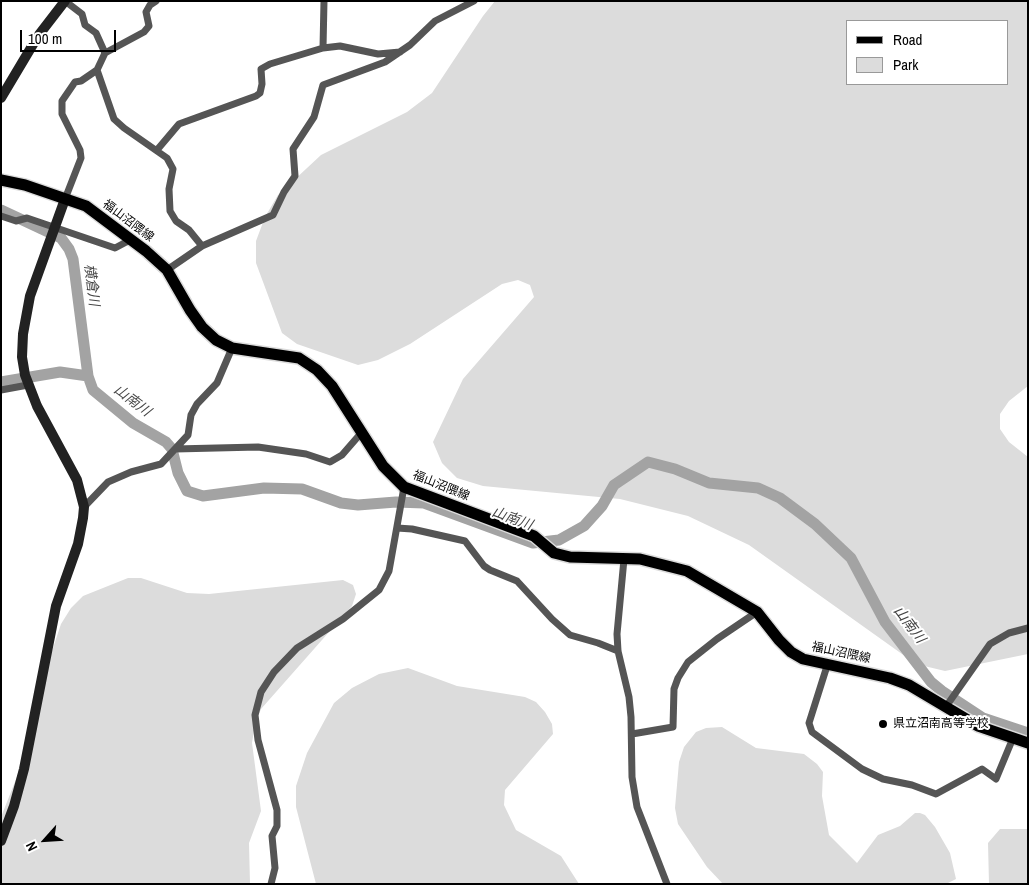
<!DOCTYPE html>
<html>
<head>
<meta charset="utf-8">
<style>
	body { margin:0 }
	#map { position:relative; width:1029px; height:885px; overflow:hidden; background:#fff; font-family:"Archivo Narrow",sans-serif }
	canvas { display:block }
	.frame { position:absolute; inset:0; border:2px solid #000; pointer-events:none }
	.legend { position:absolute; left:846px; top:20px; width:162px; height:65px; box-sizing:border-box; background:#fff; border:1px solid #999; margin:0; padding:6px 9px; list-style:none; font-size:15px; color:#000 }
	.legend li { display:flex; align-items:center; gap:10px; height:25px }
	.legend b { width:25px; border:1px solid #999 }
	.north { position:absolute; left:20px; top:815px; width:50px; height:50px; -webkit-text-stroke:4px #fff; paint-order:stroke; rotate:244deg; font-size:14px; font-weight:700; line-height:20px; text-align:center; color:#000 }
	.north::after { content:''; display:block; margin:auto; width:18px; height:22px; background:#000; clip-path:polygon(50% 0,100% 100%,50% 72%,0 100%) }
	.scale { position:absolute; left:20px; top:30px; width:96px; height:22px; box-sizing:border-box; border:2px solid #000; border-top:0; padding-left:6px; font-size:15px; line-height:18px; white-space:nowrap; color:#000; -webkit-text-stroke:4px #fff; paint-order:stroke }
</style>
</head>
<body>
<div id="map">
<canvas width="1029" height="885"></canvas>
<div class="frame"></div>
<ul class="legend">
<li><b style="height:6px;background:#000"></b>Road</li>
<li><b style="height:14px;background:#dcdcdc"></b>Park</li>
</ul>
<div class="north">N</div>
<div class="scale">100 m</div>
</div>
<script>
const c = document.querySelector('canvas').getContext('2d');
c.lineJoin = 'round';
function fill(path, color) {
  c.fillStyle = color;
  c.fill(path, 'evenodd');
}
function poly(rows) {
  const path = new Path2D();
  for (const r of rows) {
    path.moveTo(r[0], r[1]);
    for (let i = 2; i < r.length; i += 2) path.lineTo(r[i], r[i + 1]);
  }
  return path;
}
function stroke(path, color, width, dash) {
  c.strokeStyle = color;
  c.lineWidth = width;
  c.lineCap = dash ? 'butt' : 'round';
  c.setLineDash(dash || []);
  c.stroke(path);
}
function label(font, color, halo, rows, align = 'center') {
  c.font = font + ' "Archivo Narrow","Noto Sans JP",sans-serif';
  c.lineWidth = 4;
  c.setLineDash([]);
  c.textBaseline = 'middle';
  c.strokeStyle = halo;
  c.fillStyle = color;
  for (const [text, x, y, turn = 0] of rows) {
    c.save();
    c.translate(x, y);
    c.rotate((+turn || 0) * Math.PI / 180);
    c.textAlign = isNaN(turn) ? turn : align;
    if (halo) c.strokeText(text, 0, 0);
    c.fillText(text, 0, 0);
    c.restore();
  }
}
fill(poly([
	[495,1,1028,1,1028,386,1009,401,1000,414,1000,429,1009,442,1028,457,1028,654,945,671,916,664,749,545,688,516,620,499,483,486,457,478,442,463,433,442,463,379,534,297,530,285,518,280,502,284,410,344,378,360,358,365,297,344,282,333,256,263,256,241,265,217,278,195,321,155,407,112,432,93,483,16],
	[848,21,1008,21,1008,84,848,84],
	[128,578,141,578,187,593,209,594,343,580,353,585,356,594,352,606,261,709,255,724,252,743,261,811,249,843,250,884,1,884,1,817,24,759,44,675,61,624,71,608,83,596],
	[408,668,457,686,525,697,536,702,545,712,552,724,553,734,505,790,504,805,516,830,561,856,579,884,316,884,296,807,296,786,307,753,334,703,352,688,379,674],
	[722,727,756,748,804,754,817,764,823,772,822,796,829,835,857,863,878,835,900,826,915,813,920,813,925,815,935,827,950,853,956,879,946,884,723,884,707,867,678,824,675,808,679,762,684,747,696,732,706,728],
	[1000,829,1028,829,1028,884,989,884,988,843]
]), '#dcdcdc');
stroke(poly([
	[1,210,61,238,69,249,73,259,88,376,93,390,133,423,166,442,172,449,178,473,187,491,203,496,264,488,302,489,341,503,358,505,396,502,424,503,533,543,559,540,584,526,602,506,614,485,648,462,675,469,709,483,758,488,780,498,815,524,851,558,885,622,931,682,942,691,983,718,1028,733],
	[1,382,60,372,88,376]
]), '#a3a3a3', 11);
const primary = poly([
	[1,180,25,185,86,206,146,251,167,270,190,310,202,327,216,340,232,348,299,358,317,370,332,386,383,466,404,487,534,536,554,553,570,557,640,559,687,571,757,612,779,640,791,652,803,659,890,678,909,685,978,726,1028,743]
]);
stroke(primary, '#dbdbdb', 14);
stroke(poly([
	[65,1,82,14,85,25,96,33,105,53],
	[323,48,324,1],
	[97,70,114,119,124,128,167,158,173,169,169,189,170,211,176,221,189,230,202,246],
	[157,150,179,124,256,96,260,93,262,84,261,69,270,64,323,48,340,46,378,54,400,52],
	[65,199,81,158,80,150,62,114,62,101,75,82,81,81,97,70,105,53,144,32,149,26,146,12,150,5,156,1],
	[1,216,16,221,27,218,115,248,130,240],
	[167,270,202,246,273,215,284,192,295,176,293,149,314,117,323,85,385,62,410,45,435,21,474,1],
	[1,390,28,385],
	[175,449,258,447,306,454,330,462,342,455,362,432],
	[84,507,108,482,131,472,161,464,188,435,191,415,197,404,217,383,232,348],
	[397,528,412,529,465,541,484,566,490,570,517,581,552,619,570,635,598,643,618,651],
	[624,559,617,634,618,651,629,697,631,717,632,777,637,807,667,884],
	[827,666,809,723,812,732,862,769,883,779,912,785,936,794,982,769,996,779,1013,738],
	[945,708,990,644,1009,633,1028,628],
	[632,734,673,727,674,689,678,678,688,662,717,639,757,612],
	[271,884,275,868,272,836,277,826,277,810,258,740,255,715,261,692,274,672,297,648,343,619,379,590,389,571,404,487]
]), '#555', 7);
stroke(poly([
	[1,98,38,36,65,1],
	[1,841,14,806,24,769,56,606,78,544,83,518,84,507,77,480,37,406,25,375,22,357,23,334,30,296,65,199]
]), '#222', 10);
stroke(primary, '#000', 11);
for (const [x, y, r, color] of [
	[883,724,5,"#000"]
]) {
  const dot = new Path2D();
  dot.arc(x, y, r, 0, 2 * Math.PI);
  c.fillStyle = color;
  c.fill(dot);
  stroke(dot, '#fff', 2);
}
label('12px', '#000', '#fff', [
	["福山沼隈線",128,221,37],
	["福山沼隈線",441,486,22],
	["福山沼隈線",841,653,12]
]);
label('12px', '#000', '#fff', [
	["県立沼南高等学校",893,724]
], 'left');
label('italic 14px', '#444', '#fff', [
	["横倉川",91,285,83],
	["山南川",132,401,37],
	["山南川",512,519,20],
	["山南川",909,625,53]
]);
</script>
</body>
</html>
